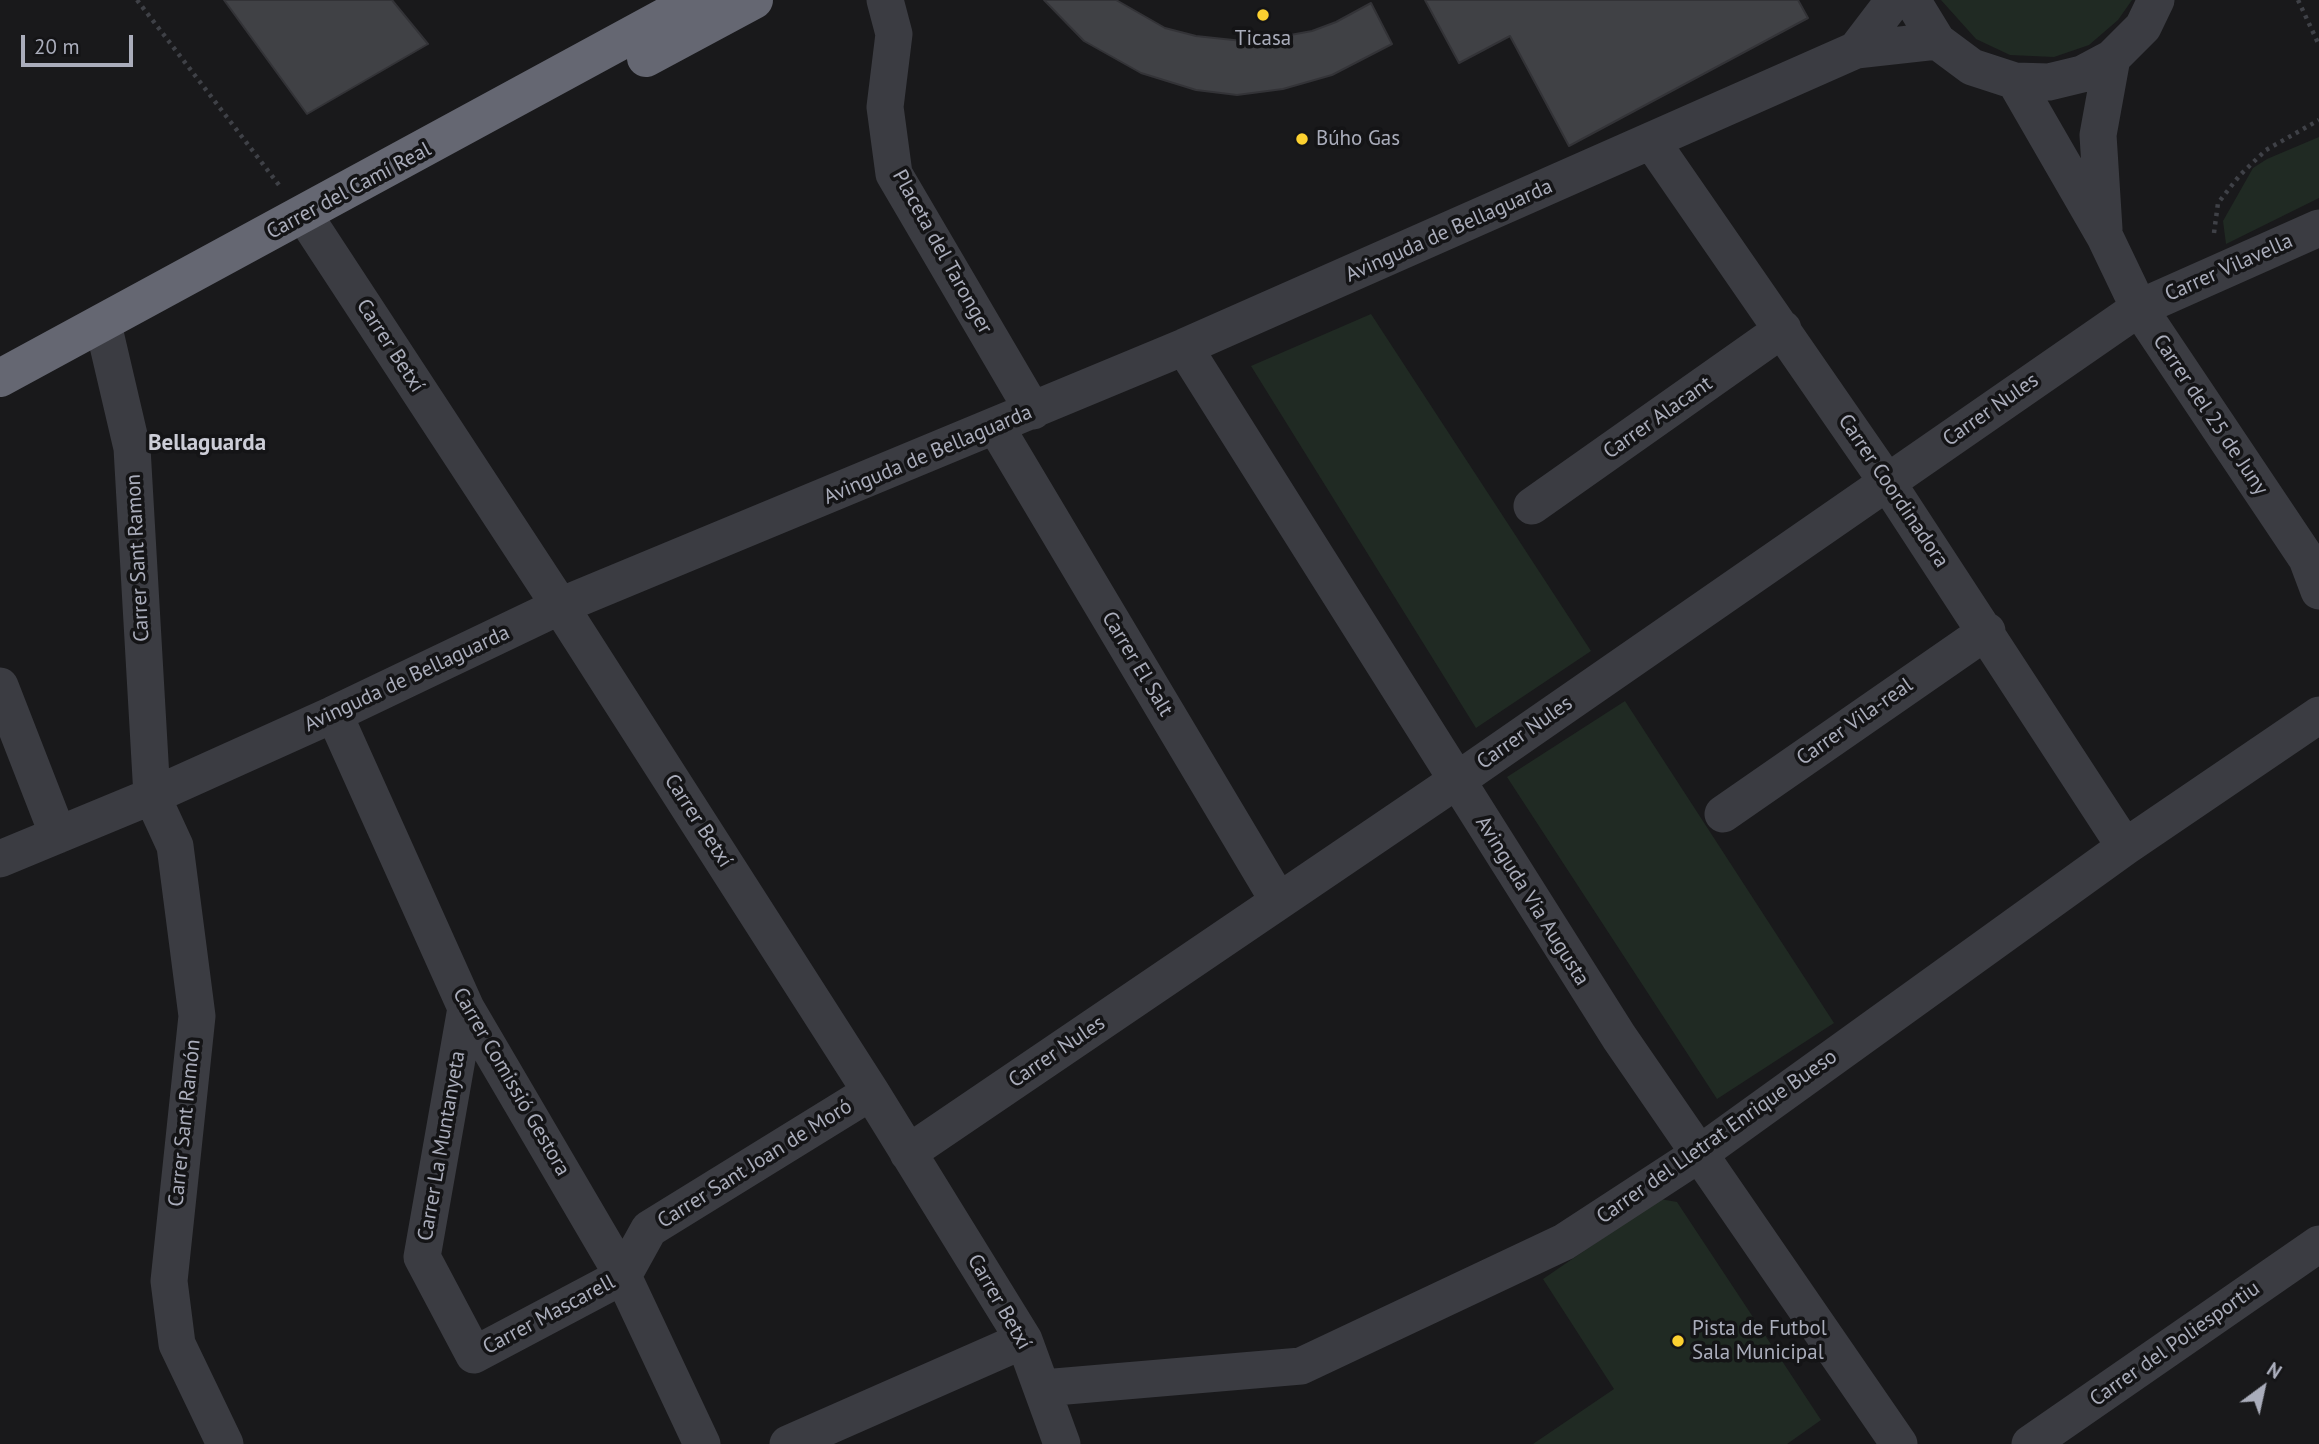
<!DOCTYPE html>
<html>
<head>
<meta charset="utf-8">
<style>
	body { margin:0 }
	#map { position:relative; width:2319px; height:1444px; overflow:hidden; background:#19191b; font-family:"PT Sans",sans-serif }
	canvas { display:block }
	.north { position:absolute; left:2228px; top:1353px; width:70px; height:70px; -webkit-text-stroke:5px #141416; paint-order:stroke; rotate:33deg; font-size:19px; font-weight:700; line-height:28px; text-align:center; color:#aaadbb }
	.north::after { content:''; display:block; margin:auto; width:24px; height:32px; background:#aaadbb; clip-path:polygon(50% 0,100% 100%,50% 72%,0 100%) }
	.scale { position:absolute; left:21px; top:35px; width:112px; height:32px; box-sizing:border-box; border:4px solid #aaadbb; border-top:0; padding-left:9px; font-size:21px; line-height:24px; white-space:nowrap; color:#aaadbb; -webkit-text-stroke:5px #141416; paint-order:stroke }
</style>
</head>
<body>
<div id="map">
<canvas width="2319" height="1444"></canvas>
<div class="north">N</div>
<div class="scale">20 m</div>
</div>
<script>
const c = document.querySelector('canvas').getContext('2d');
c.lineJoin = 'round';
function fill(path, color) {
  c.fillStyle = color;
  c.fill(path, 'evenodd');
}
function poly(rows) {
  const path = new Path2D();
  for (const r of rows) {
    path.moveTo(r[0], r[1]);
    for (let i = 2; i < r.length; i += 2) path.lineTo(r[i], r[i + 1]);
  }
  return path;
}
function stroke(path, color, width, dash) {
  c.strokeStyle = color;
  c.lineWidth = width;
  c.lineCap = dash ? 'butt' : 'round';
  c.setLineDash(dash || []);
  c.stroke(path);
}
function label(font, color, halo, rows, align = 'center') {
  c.font = font + ' "PT Sans",sans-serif';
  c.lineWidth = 7;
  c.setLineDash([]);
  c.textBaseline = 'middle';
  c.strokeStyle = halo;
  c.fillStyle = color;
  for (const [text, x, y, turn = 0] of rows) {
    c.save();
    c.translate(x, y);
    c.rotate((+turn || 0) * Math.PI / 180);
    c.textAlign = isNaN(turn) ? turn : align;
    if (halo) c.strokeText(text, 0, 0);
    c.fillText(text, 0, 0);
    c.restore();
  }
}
fill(poly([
	[1941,0,2132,0,2118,20,2089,45,2054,57,2010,55,1976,39],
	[2319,137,2319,198,2226,244,2223,221,2253,168,2267,159],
	[1371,314,1591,651,1476,728,1251,366],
	[1625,701,1834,1023,1717,1099,1507,777],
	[1660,1199,1677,1202,1821,1420,1787,1444,1533,1444,1614,1389,1543,1279]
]), '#202a23');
const building = poly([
	[224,0,392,0,428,44,307,114,224,0],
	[1044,0,1116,0,1165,28,1196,36,1252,42,1312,31,1336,22,1371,3,1392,44,1332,75,1283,89,1237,95,1196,90,1141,73,1084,41,1044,0],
	[1425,0,1798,0,1808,18,1569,146,1510,36,1459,63,1425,0]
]);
fill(building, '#404145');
stroke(building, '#333337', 2);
stroke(poly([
	[137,0,279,185],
	[2298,0,2319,45],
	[2214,233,2218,203,2240,175,2266,150,2319,120]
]), '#3f4147', 4.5, [3.5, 5]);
stroke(poly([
	[885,0,894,34,885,107,894,174,1033,411],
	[1894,0,1856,50,1937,41],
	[1912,0,1937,41,1972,67,2015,81,2049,82,2082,74,2112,58,2143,27,2156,0],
	[2015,81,2105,237,2139,308,2307,559,2319,591],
	[1652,142,1887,482,2125,847],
	[304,215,560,606,871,1092,1024,1340,1062,1444],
	[2104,229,2098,135,2112,58],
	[103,324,132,448,152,796,175,846,197,1016,169,1281,177,1344,225,1444],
	[1184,347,1619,1037,1899,1444],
	[996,427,1278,900],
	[1532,506,1783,329],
	[0,686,58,835],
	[334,714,466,1008,623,1276,702,1444],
	[1723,814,1987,631],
	[0,859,152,796,334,714,560,606,1184,347,1856,50],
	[466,1008,422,1257,474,1355,623,1276],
	[908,1153,1456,781,2139,308,2319,228],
	[623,1276,649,1229,871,1092],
	[1043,1388,1301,1366,1564,1242,1699,1154,2125,847,2319,715],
	[788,1444,1024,1340],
	[2030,1444,2319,1244]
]), '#3b3c42', 37);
stroke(poly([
	[646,58,754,0],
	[0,378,696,0]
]), '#656772', 38);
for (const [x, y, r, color] of [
	[1263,15,7,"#fcd130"],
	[1302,139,7,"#fcd130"],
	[1678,1341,7,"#fcd130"]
]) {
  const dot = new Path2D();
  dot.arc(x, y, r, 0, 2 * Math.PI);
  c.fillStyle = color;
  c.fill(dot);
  stroke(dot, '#141416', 2.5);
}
label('21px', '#aaadbb', '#141416', [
	["Ticasa",1263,39,"center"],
	["Búho Gas",1316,139],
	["Pista de Futbol",1692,1329],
	["Sala Municipal",1692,1353]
], 'left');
label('21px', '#aaadbb', '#141416', [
	["Carrer del Camí Real",349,191,-28],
	["Avinguda de Bellaguarda",1449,231,-24],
	["Placeta del Taronger",942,252,61],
	["Carrer Vilavella",2229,268,-24],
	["Carrer Betxí",390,346,57],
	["Carrer Nules",1991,410,-35],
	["Carrer del 25 de Juny",2210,415,56],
	["Carrer Alacant",1658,418,-35],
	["Avinguda de Bellaguarda",928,455,-23],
	["Carrer Coordinadora",1893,491,56],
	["Carrer Sant Ramon",138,558,-93],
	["Carrer El Salt",1137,664,59],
	["Avinguda de Bellaguarda",407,679,-25],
	["Carrer Vila-real",1855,722,-35],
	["Carrer Nules",1525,733,-35],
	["Carrer Betxí",698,821,57],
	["Avinguda Via Augusta",1532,901,58],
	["Carrer Nules",1057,1052,-34],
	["Carrer Comissió Gestora",511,1082,60],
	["Carrer Sant Ramón",185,1123,-84],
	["Carrer del Lletrat Enrique Bueso",1717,1137,-35],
	["Carrer La Muntanyeta",442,1146,-80],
	["Carrer Sant Joan de Moró",755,1164,-32],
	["Carrer Betxí",999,1302,60],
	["Carrer Mascarell",549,1315,-28],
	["Carrer del Poliesportiu",2175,1344,-35]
]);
label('bold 23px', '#cccdd7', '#141416', [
	["Bellaguarda",207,443]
]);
</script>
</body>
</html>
